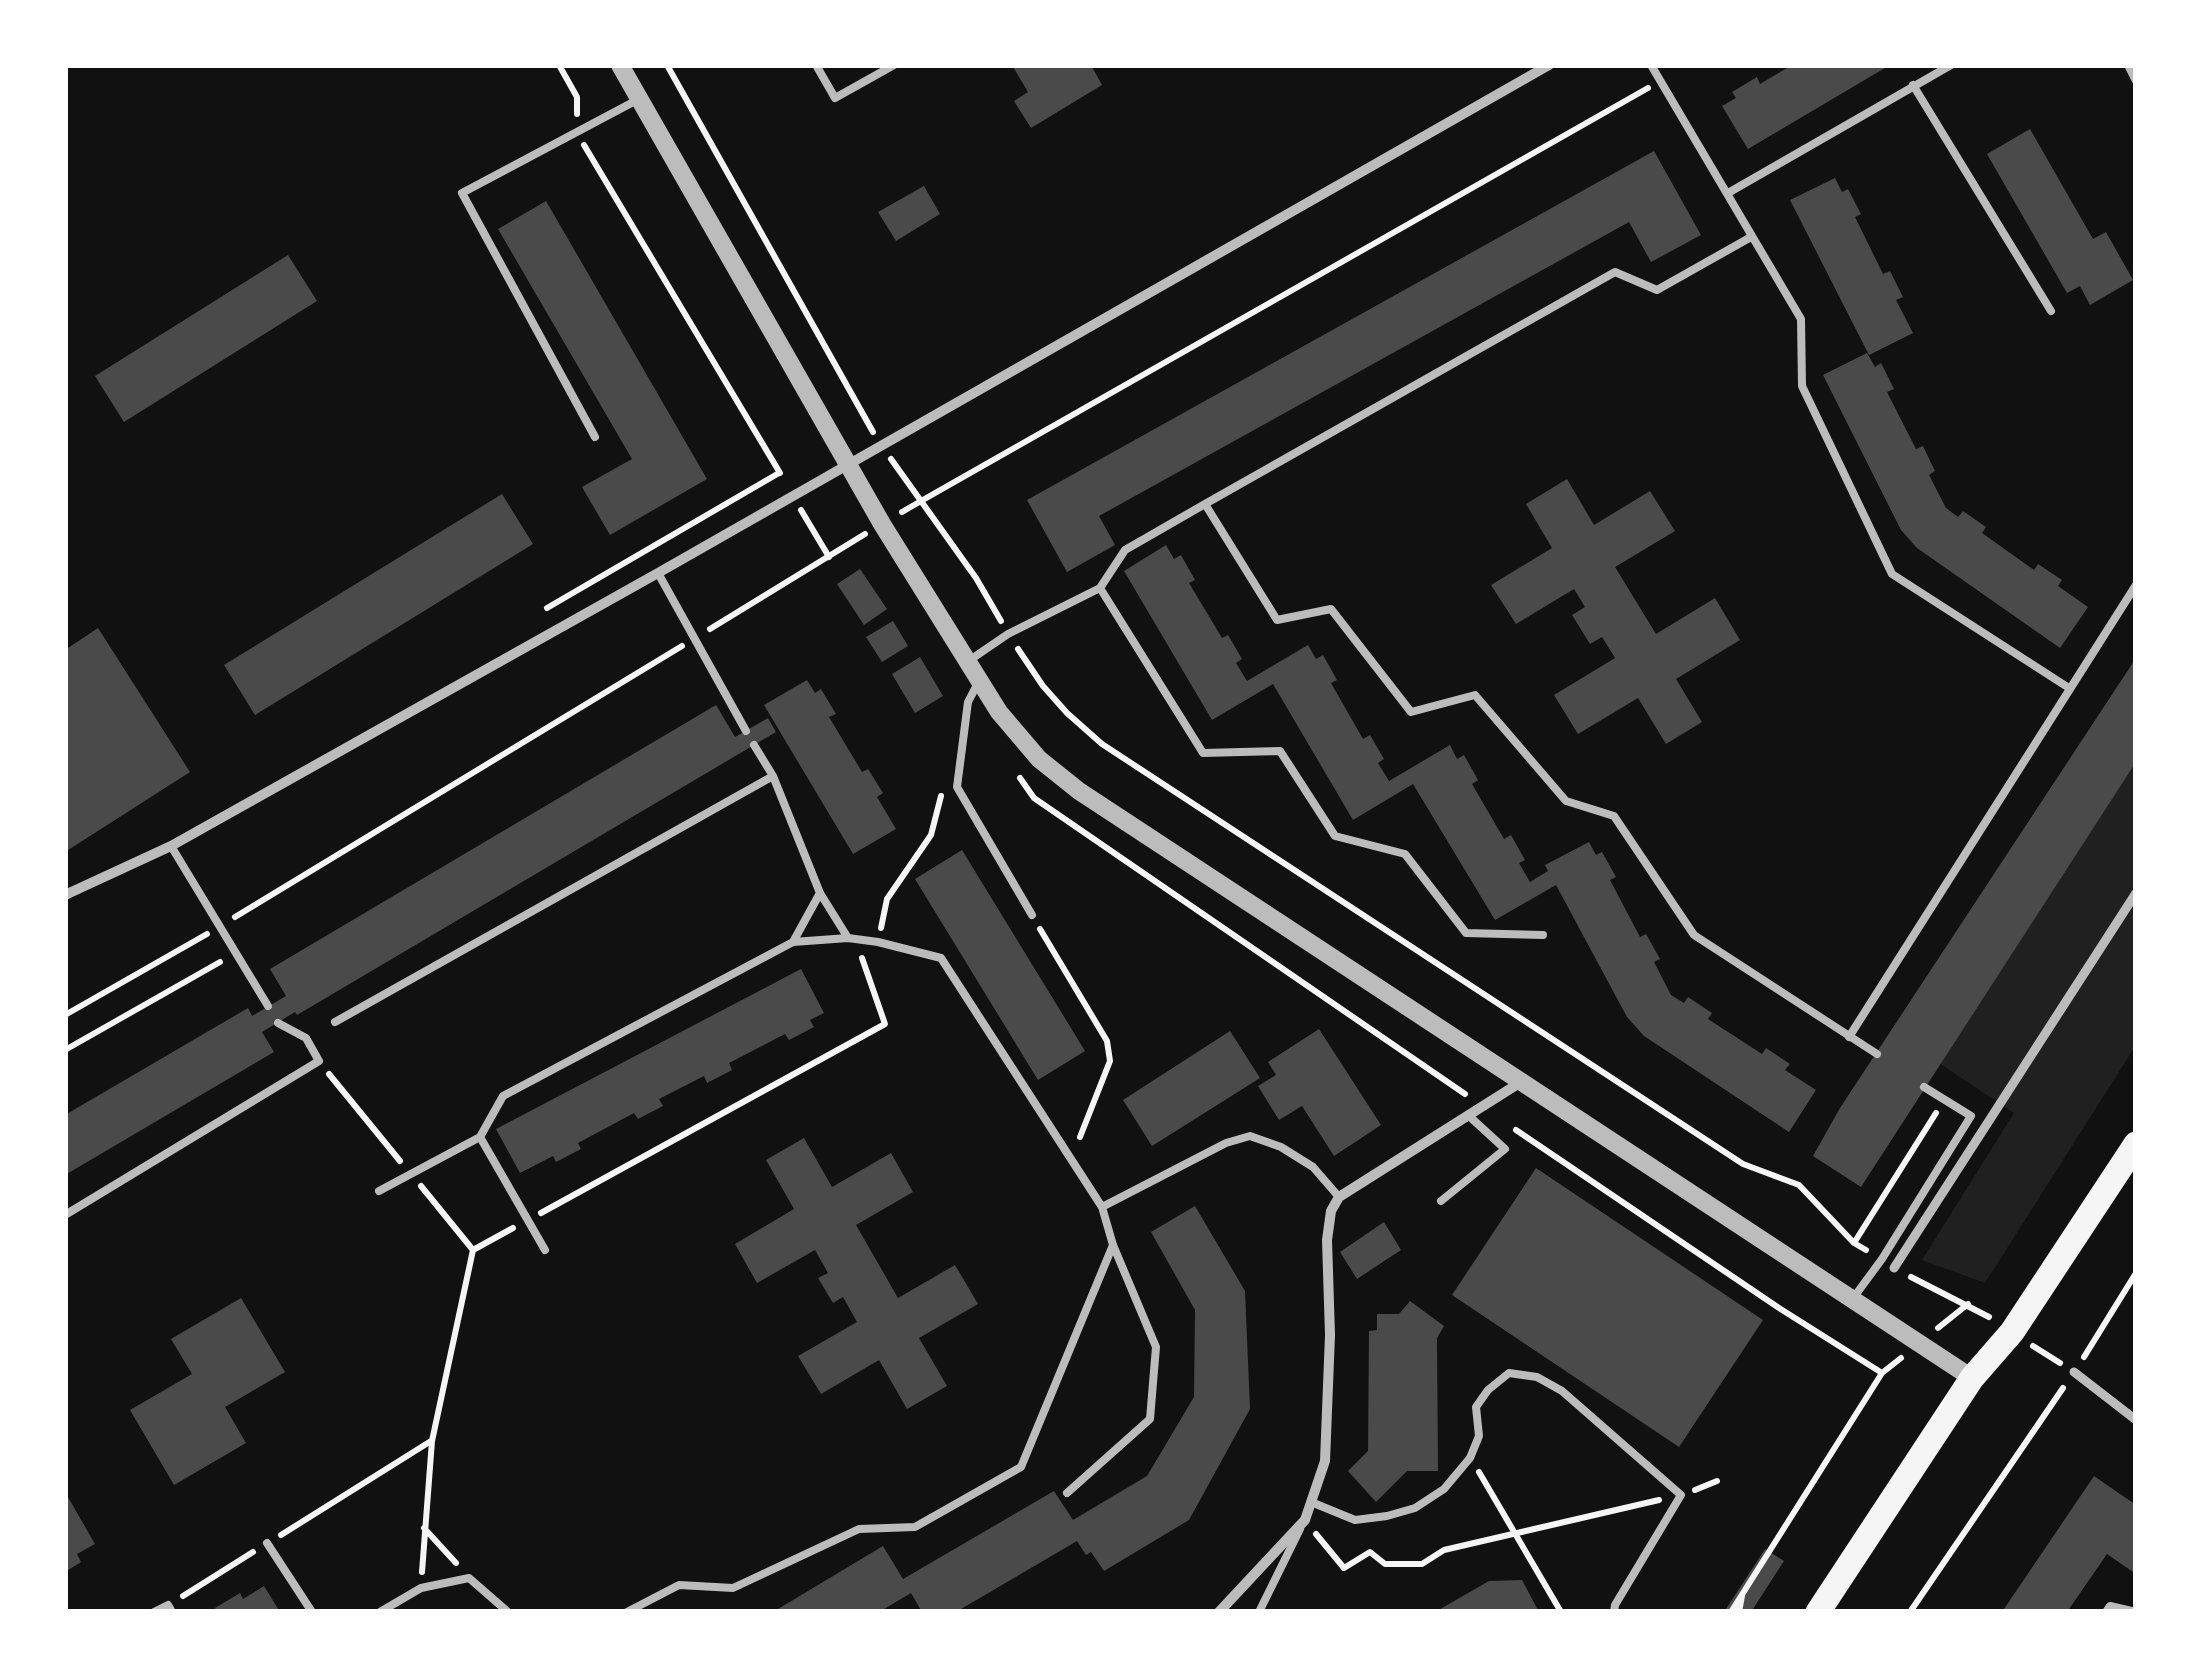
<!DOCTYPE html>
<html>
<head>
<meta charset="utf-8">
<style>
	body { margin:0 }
	#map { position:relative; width:2201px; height:1677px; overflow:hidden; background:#111; font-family:Rubik,sans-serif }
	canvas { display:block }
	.frame { position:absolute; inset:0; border:68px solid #fff; pointer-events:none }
</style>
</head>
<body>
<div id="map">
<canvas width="2201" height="1677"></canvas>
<div class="frame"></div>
</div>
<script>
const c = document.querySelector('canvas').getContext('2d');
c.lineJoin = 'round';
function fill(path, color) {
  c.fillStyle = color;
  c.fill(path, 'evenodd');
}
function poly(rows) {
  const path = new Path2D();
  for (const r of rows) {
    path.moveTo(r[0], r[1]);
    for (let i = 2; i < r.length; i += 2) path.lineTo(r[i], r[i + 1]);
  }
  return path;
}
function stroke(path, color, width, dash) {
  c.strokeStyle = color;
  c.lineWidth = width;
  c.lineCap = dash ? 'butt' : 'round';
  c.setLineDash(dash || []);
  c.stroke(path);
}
fill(poly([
	[2136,762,2136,1045,1985,1283,1922,1260,2014,1113,1939,1063]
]), '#202020');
fill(poly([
	[1012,65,1091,65,1102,85,1031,128,1014,101,1028,92],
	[1792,65,1890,65,1748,149,1722,106,1736,98,1732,92,1757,77,1760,84],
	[2030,129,2093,239,2106,232,2133,280,2090,305,2080,286,2067,293,1987,154],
	[1654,151,1701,235,1651,262,1629,222,1099,516,1115,545,1067,572,1027,500],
	[1835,178,1842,192,1848,189,1861,214,1855,217,1883,274,1890,271,1903,297,1896,300,1913,333,1869,355,1790,200],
	[924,186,940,214,896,241,878,212],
	[546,201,707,479,610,535,582,487,632,459,498,229],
	[288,255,317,301,124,422,95,376],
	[1867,353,1875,367,1881,363,1894,389,1887,392,1916,449,1923,446,1935,471,1929,475,1946,508,1958,517,1963,511,1986,527,1982,533,2034,570,2038,564,2062,580,2058,586,2088,607,2060,648,1917,548,1901,530,1823,375],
	[1567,479,1594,525,1650,491,1675,531,1615,567,1656,634,1715,598,1740,640,1676,679,1702,722,1666,744,1638,698,1578,734,1554,695,1615,658,1602,637,1590,644,1572,615,1585,607,1574,589,1516,624,1491,585,1552,548,1526,504],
	[502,494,533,544,255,715,224,665],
	[1166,545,1174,559,1181,555,1195,580,1189,583,1222,638,1228,635,1242,659,1236,663,1247,681,1308,645,1316,659,1323,655,1337,680,1331,683,1363,739,1370,735,1384,759,1378,763,1389,781,1450,745,1457,759,1464,755,1478,780,1472,784,1504,839,1511,835,1525,860,1519,863,1530,882,1548,871,1545,865,1589,842,1596,855,1602,852,1616,877,1610,880,1640,937,1646,934,1660,959,1654,962,1671,995,1684,1003,1688,997,1712,1013,1708,1019,1762,1054,1766,1048,1790,1064,1785,1070,1816,1090,1789,1132,1644,1036,1627,1017,1556,885,1495,920,1413,784,1353,820,1273,684,1212,720,1124,571],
	[860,569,887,609,864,625,837,584],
	[893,621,908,646,882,662,866,637],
	[98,628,190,772,65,852,65,650],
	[920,657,943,696,915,713,892,674],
	[2136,658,2136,762,1861,1187,1813,1156,1840,1108],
	[807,680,815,693,821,689,836,714,829,717,862,772,868,769,883,793,877,797,896,829,853,854,764,705],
	[716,705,735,737,768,718,776,732,297,1015,295,1012,262,1032,274,1052,65,1175,65,1115,248,1008,252,1016,286,996,270,969],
	[962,850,1085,1051,1038,1080,915,879],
	[801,969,824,1013,810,1020,814,1027,789,1040,785,1034,729,1063,732,1070,707,1083,704,1076,659,1099,663,1106,638,1119,634,1113,578,1143,581,1149,556,1162,553,1156,520,1173,496,1129],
	[1319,1029,1381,1125,1334,1156,1302,1106,1279,1120,1258,1086,1276,1075,1268,1062],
	[1230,1031,1260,1078,1152,1146,1123,1100],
	[804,1138,832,1187,891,1153,913,1192,856,1225,898,1298,955,1265,978,1304,919,1338,947,1386,907,1409,879,1360,821,1394,798,1356,857,1322,843,1297,833,1303,818,1278,828,1273,815,1250,757,1283,735,1244,794,1209,766,1160],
	[1536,1168,1763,1320,1679,1447,1452,1295],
	[1195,1206,1245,1291,1250,1409,1189,1520,1104,1571,1091,1552,1086,1555,1077,1541,956,1612,922,1612,911,1593,879,1612,773,1612,883,1546,903,1579,1054,1491,1073,1520,1147,1476,1194,1397,1195,1310,1151,1232],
	[1384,1222,1401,1250,1357,1279,1340,1252],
	[241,1298,285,1372,225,1407,246,1443,174,1485,130,1410,192,1374,171,1339],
	[1410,1301,1444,1326,1437,1338,1438,1471,1407,1471,1376,1502,1348,1471,1368,1451,1369,1331,1377,1330,1377,1314,1399,1314],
	[2094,1476,2136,1505,2136,1574,2107,1554,2067,1612,2002,1612],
	[65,1492,95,1544,77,1554,81,1562,65,1572],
	[1765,1549,1784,1561,1751,1612,1724,1612],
	[1522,1580,1539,1612,1435,1612,1489,1581],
	[264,1586,280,1612,217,1612,215,1608,240,1593,243,1599]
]), '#4a4a4a');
stroke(poly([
	[559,65,577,97,577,114],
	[667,65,873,432],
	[584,145,780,473],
	[891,459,921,501,1648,88],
	[801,510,829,557],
	[902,512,921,501,976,578,1001,621],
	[547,608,779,473],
	[710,629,865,534],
	[1018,649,1043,686,1067,713,1102,744,1743,1164,1799,1185,1854,1243,1866,1250],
	[1020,778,1034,798,1465,1094],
	[235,917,682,646],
	[881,928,887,899,931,835,941,796],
	[1040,929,1107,1041,1110,1061,1080,1137],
	[65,1015,207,934],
	[65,1050,220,962],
	[329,1074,400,1161],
	[1516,1130,1779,1308,1882,1373],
	[421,1186,473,1250],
	[541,1213,885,1024,862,958],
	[1854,1243,1936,1113],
	[1911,1277,1989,1317],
	[1938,1328,1968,1304],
	[2033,1346,2060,1363],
	[2084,1357,2136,1273],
	[1479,1472,1561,1612],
	[1695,1490,1717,1481],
	[424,1528,456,1563],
	[1316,1534,1344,1568,1370,1552,1385,1564,1422,1564,1444,1550,1659,1500],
	[281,1535,431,1441],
	[422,1572,432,1441,473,1250,513,1228],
	[183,1596,253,1552],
	[1731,1612,1882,1373,1901,1358],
	[1739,1612,1742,1596],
	[1910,1612,2063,1388]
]), '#f5f5f5', 6);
stroke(poly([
	[816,65,835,98,894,65],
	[1651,65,1801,319,1802,386,1892,574,2069,688],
	[2128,65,2136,81],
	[1913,85,2051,311],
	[1728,193,1951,65],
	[595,437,462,193,639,99],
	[1205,504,1615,272,1657,290,1751,237],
	[658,573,746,731],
	[1100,588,1125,550,1205,504,1277,620,1331,609,1411,712,1475,695,1566,801,1614,816,1694,935,1877,1054],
	[967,662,1008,634,1100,588,1203,753,1280,751,1335,836,1405,854,1466,933,1543,935],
	[979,681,968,702,957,787,1032,915],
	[754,745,773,776,820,893,848,938,878,942,941,958,1102,1207,1113,1245,1156,1347,1150,1419,1067,1493],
	[171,846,268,1006],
	[793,942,820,893],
	[335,1022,773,776],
	[1849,1037,2136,585],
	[379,1191,480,1137],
	[1441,1201,1505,1149,1469,1116],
	[1102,1207,1226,1143,1250,1136,1281,1147,1313,1167,1339,1197],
	[65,1215,319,1061,306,1038,278,1023],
	[545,1250,480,1137,503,1096,793,942,848,938],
	[1854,1297,1882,1259,1971,1116,1924,1087],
	[1311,1502,1355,1520,1387,1516,1415,1508,1444,1489,1470,1458,1479,1436,1476,1407,1488,1390,1509,1373,1537,1377,1562,1391,1681,1495,1615,1605,1614,1612],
	[267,1543,312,1612],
	[154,1612,168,1605,172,1612],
	[380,1612,421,1588,469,1578,508,1612],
	[627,1612,679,1585,733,1588,859,1529,915,1527,1021,1467,1113,1245],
	[1259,1612,1300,1529],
	[2106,1612,2110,1606,2136,1612]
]), '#bcbcbc', 8);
stroke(poly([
	[1894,1268,2136,893],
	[2074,1372,2136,1420]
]), '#bcbcbc', 9);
stroke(poly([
	[65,895,171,846,658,573,1549,65],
	[1219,1612,1305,1520,1325,1461,1330,1335,1327,1240,1331,1211,1339,1197,1521,1082]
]), '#bcbcbc', 10);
stroke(poly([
	[620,65,882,524,999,712,1039,759,1079,791,1972,1378]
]), '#bcbcbc', 18);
stroke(poly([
	[1818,1612,1972,1378,2012,1332,2136,1144]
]), '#f5f5f5', 25);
</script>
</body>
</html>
